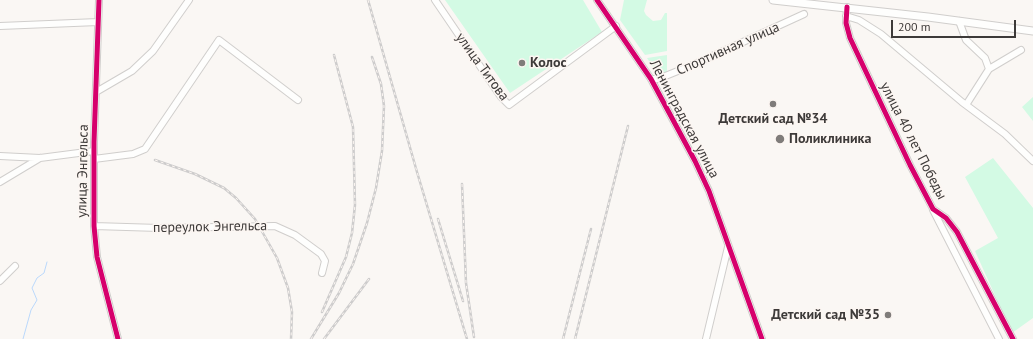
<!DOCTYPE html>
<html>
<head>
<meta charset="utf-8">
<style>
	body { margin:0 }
	#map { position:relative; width:1033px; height:339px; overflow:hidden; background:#faf7f4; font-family:"PT Sans",sans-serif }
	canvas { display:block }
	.scale { position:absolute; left:891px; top:20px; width:125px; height:18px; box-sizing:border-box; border:2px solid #3d3a39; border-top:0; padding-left:5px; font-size:12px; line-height:14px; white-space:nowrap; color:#3d3a39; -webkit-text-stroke:3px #fcf6f2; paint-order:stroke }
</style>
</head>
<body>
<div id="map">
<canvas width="1033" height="339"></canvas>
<div class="scale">200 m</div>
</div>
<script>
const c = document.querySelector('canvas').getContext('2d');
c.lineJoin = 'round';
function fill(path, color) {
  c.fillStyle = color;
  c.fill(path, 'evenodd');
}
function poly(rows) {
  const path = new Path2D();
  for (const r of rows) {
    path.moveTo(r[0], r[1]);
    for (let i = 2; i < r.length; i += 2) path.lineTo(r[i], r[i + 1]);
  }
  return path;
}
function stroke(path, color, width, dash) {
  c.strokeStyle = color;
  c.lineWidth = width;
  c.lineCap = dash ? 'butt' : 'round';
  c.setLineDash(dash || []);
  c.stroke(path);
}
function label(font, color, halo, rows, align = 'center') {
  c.font = font + ' "PT Sans",sans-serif';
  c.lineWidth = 3;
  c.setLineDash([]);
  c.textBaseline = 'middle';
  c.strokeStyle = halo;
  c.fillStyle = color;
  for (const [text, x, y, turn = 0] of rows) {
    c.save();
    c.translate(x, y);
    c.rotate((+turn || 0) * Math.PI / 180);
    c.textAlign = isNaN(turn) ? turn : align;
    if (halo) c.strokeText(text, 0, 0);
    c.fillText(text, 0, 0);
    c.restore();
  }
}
fill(poly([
	[445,0,583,0,602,32,510,93],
	[624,0,647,0,644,11,646,15,653,21,661,20,665,13,667,13,667,51,645,55,620,20],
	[667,55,667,72,658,75,647,58],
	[1033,97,1033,121,1022,107],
	[993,158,1033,208,1033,318,1012,333,975,251,998,238,965,177]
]), '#d3fae4');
stroke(poly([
	[23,339,31,310,37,300,32,288,37,278,44,273,47,262]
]), '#bad8fb', 1);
const minor = poly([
	[99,0,94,142,94,226,97,257,118,339],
	[435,0,501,97,509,105,616,26],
	[597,0,651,79,695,161,709,191,762,339],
	[847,7,846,23,850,38,910,165,933,209,946,218,957,232,1013,339],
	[846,16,859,20,881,34,962,102,1005,134,1033,161],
	[959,21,966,40,985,58,989,69],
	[0,26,98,22],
	[651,79,658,79,695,64,804,14],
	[96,92,132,71,153,51,189,0],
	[966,105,989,69,1021,50],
	[0,156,40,158,94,151],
	[94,159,133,154,145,149,219,40,298,100],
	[0,182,40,158],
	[933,210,999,339],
	[94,226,159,228,275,226,295,235,321,254,325,261,322,273],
	[0,281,15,266],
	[706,339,728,247]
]);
const major = poly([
	[773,0,928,17,1033,31]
]);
stroke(minor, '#d0cecc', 8);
stroke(major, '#d0cecc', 9);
stroke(minor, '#fefefd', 6);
stroke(major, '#fefefd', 7);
const rail = poly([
	[368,0,417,172,467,339],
	[155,160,195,174,224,188,236,198,255,219,277,258,288,288,292,312,291,339],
	[462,184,466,283,474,337],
	[438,219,463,301],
	[322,312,346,257,352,233,355,205,353,127,334,55],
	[311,339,339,293,353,264,367,223,376,188,382,151,384,106,381,84,372,57],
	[324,339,369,279],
	[563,339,591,229],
	[575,339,628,126]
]);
stroke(rail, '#cdcccc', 2.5);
stroke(rail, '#fcf6f2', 1, [3]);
stroke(poly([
	[99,0,94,142,94,226,97,257,118,339],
	[597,0,651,79,695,161,709,191,762,339],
	[847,7,846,23,850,38,910,165,933,209,946,218,957,232,1013,339]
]), '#d6006c', 5);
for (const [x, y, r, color] of [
	[522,63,4,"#7f7c7a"],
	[773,104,4,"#7f7c7a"],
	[780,139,5,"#7f7c7a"],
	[888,315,4,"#7f7c7a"]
]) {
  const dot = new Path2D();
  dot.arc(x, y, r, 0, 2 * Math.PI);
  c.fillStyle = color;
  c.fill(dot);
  stroke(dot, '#fcf6f2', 1.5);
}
label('14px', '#3d3a39', '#fcf6f2', [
	["Спортивная улица",728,49,-24],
	["улица Титова",482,67,54],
	["Ленинградская улица",684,119,62],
	["улица 40 лет Победы",913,141,63],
	["улица Энгельса",83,171,-89],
	["переулок Энгельса",210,227,-1]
]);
label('bold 14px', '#3d3a39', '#fcf6f2', [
	["Колос",530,63],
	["Детский сад №34",773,119,"center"],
	["Поликлиника",789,139],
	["Детский сад №35",880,315,"right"]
], 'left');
</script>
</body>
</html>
